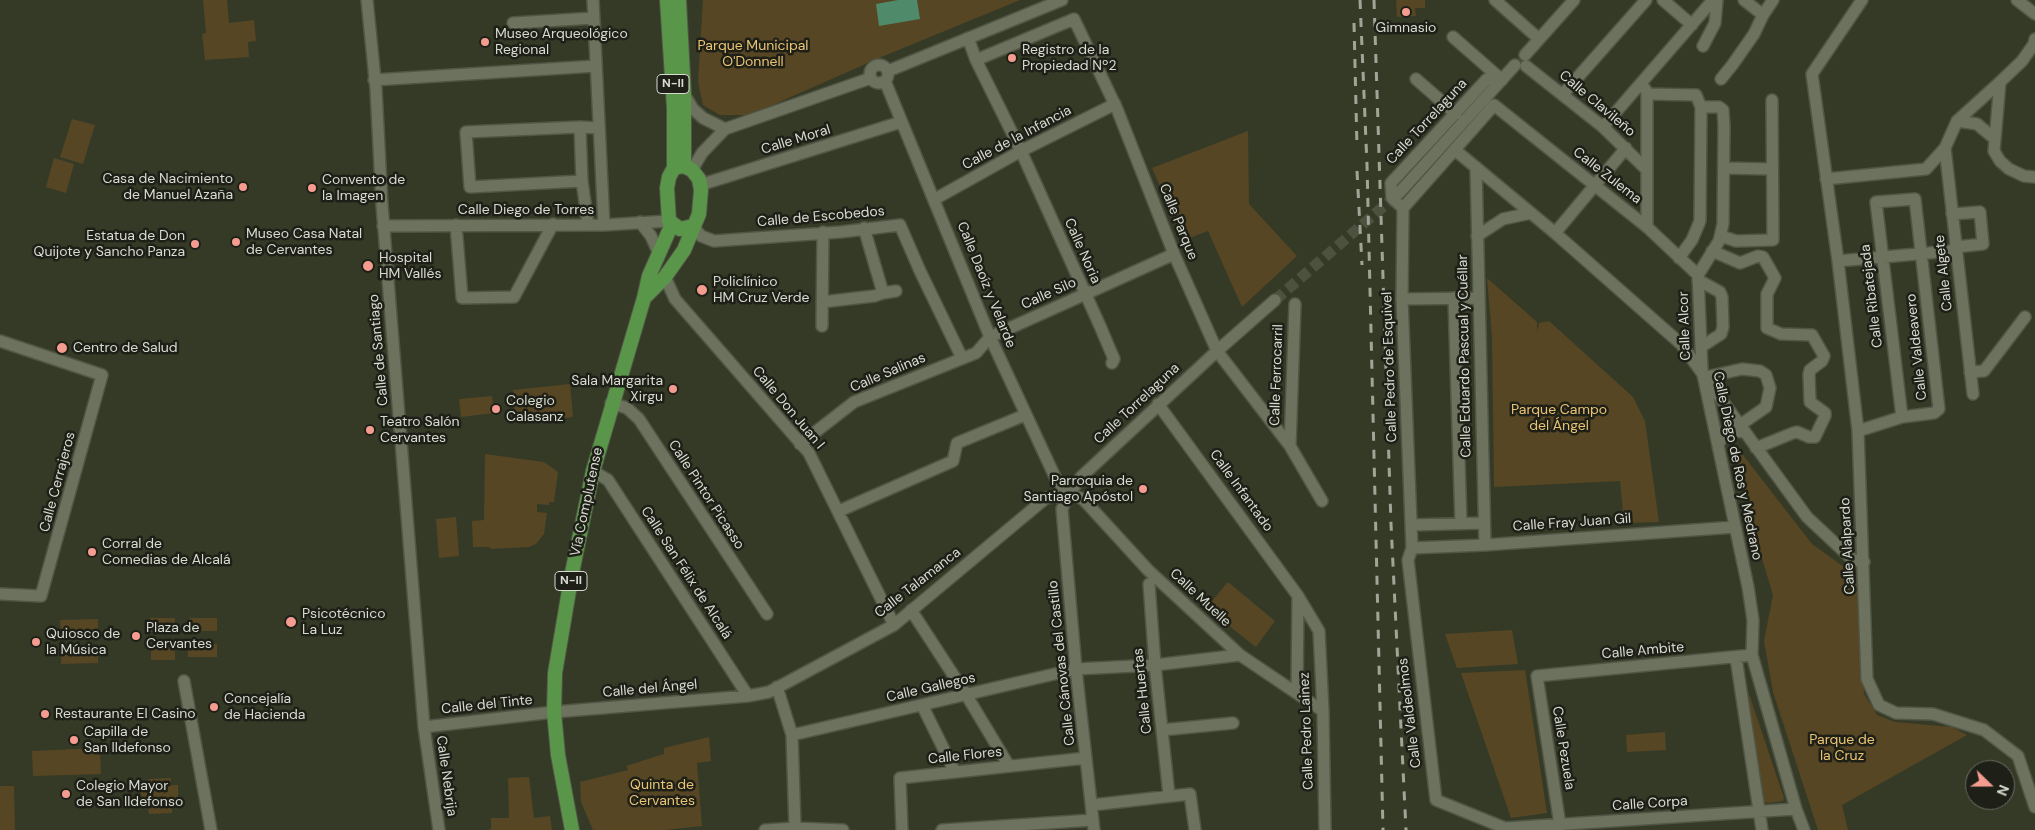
<!DOCTYPE html>
<html>
<head>
<meta charset="utf-8">
<style>
	body { margin:0 }
	#map { position:relative; width:2035px; height:830px; overflow:hidden; background:#353a27; font-family:"DM Sans",sans-serif }
	canvas { display:block }
	.north { position:absolute; left:1965px; top:760px; width:50px; height:50px; box-sizing:border-box; background:#1e2018; border:1px solid #686b62; border-radius:50%; rotate:112deg; font-size:14px; font-weight:700; line-height:20px; text-align:center; color:#d8dbd0 }
	.north::after { content:''; display:block; margin:auto; width:18px; height:22px; background:#f59c91; clip-path:polygon(50% 0,100% 100%,50% 72%,0 100%) }
</style>
</head>
<body>
<div id="map">
<canvas width="2035" height="830"></canvas>
<div class="north">N</div>
</div>
<script>
const c = document.querySelector('canvas').getContext('2d');
c.lineJoin = 'round';
function fill(path, color) {
  c.fillStyle = color;
  c.fill(path, 'evenodd');
}
function poly(rows) {
  const path = new Path2D();
  for (const r of rows) {
    if (r.length === 3) {
      path.moveTo(r[0] + r[2], r[1]);
      path.arc(r[0], r[1], r[2], 0, 2 * Math.PI);
      continue;
    }
    path.moveTo(r[0], r[1]);
    for (let i = 2; i < r.length; i += 2) path.lineTo(r[i], r[i + 1]);
  }
  return path;
}
function stroke(path, color, width, dash) {
  c.strokeStyle = color;
  c.lineWidth = width;
  c.lineCap = dash ? 'butt' : 'round';
  c.setLineDash(dash || []);
  c.stroke(path);
}
function label(font, color, halo, rows, align = 'center') {
  c.font = font + ' "DM Sans",sans-serif';
  c.lineWidth = 5;
  c.setLineDash([]);
  c.textBaseline = 'middle';
  c.strokeStyle = halo;
  c.fillStyle = color;
  for (const [text, x, y, turn = 0] of rows) {
    c.save();
    c.translate(x, y);
    c.rotate((+turn || 0) * Math.PI / 180);
    c.textAlign = isNaN(turn) ? turn : align;
    if (halo) c.strokeText(text, 0, 0);
    c.fillText(text, 0, 0);
    c.restore();
  }
}
fill(poly([
	[203,0,227,0,229,23,254,20,256,41,248,42,249,57,205,60,202,34,206,33],
	[703,0,1020,0,879,58,750,115,720,115,703,105,698,82],
	[1396,0,1425,0,1425,8,1415,8,1416,16,1397,17],
	[72,119,95,125,83,164,60,157],
	[1248,131,1249,204,1297,256,1242,307,1208,231,1184,240,1152,168],
	[54,158,74,164,66,193,46,187],
	[1487,278,1537,322,1537,332,1539,323,1549,321,1633,397,1645,421,1659,522,1624,523,1620,481,1494,487,1492,336],
	[570,384,573,417,516,423,513,390],
	[492,396,494,413,461,417,459,399],
	[1736,446,1812,544,1858,577,1864,694,1877,715,1895,722,1952,727,1967,735,1842,805,1848,830,1818,830,1773,692,1764,641,1773,595,1763,562,1733,448],
	[485,454,544,462,558,472,554,502,549,502,549,505,537,504,537,512,547,513,544,534,536,544,529,547,491,549,490,547,473,547,472,521,484,520],
	[456,517,459,556,439,558,436,519],
	[1228,582,1275,621,1256,647,1206,608],
	[150,618,175,618,175,632,150,632],
	[189,618,217,618,217,631,189,631],
	[98,619,98,633,61,634,60,620],
	[1512,630,1518,664,1457,668,1445,634],
	[217,644,217,657,188,657,188,645],
	[151,646,175,646,175,660,151,660],
	[98,649,98,663,61,664,61,650],
	[1525,670,1547,813,1511,818,1461,673],
	[1748,691,1784,798,1783,801,1767,803,1762,801],
	[1665,732,1666,750,1627,752,1626,735],
	[709,737,711,761,697,763,702,826,665,830,593,830,581,802,580,782,628,770,626,766,664,754,664,748],
	[100,748,101,774,33,776,32,751],
	[529,777,534,818,550,816,552,830,487,830,491,829,491,818,509,818,508,778],
	[171,778,171,785,178,785,178,803,172,803,172,813,149,814,148,807,142,807,141,785,148,785,148,779],
	[0,786,14,786,15,830,0,830]
]), '#564624');
fill(poly([
	[898,0,917,0,920,19,879,26,876,4]
]), '#4f8a6a');
stroke(poly([
	[1275,300,1399,193]
]), '#4d5240', 11, [11, 5.5]);
const minor = poly([
	[367,0,376,89,382,205,424,727,439,830],
	[593,0,604,225],
	[1495,0,1539,39],
	[1663,0,1692,25],
	[1744,0,1763,15],
	[1862,0,1812,74,1838,261,1858,431,1867,679,1879,705,1896,713,1933,714,1984,730,2018,756,2035,807],
	[2017,0,2035,14],
	[513,23,594,18],
	[1453,37,1502,80],
	[968,38,976,60,1021,151,1100,326,1114,359,1112,363],
	[2035,39,2034,44,2022,61,2000,82,1994,151,2000,161,2009,169,2024,176,2035,177],
	[1703,46,1715,23,1717,0],
	[1525,55,1574,0],
	[976,60,1074,19,1117,109,1174,254,1217,351,1290,446,1322,501],
	[879,74,9],
	[1526,66,1603,127,1646,169],
	[888,71,1062,0],
	[1416,79,1456,114],
	[1721,79,1733,64,1754,34,1763,15,1773,0],
	[374,80,596,66],
	[885,81,990,337,1056,479,1069,494],
	[1641,83,1647,92,1647,227],
	[684,94,693,109,703,118,725,129],
	[1563,94,1646,0],
	[1647,94,1696,95,1701,107],
	[1957,121,2000,82],
	[580,127,466,132,470,187,582,181],
	[1603,127,1713,0],
	[1945,148,1973,394],
	[1455,150,1555,233,1681,344,1807,517,1853,560,1864,562],
	[1476,167,1485,545],
	[1724,168,1771,169],
	[692,170,702,153,725,129,871,78],
	[1826,179,1926,169,1945,148,1957,121,1977,124,1995,139],
	[700,185,901,122],
	[1399,193,1515,65],
	[935,199,1021,151,1115,104],
	[1403,208,1402,299,1412,548,1408,560,1436,800,1505,828,1796,809],
	[1403,208,1494,105,1647,227,1698,275],
	[1403,208,1392,198,1391,183,1487,79,1502,80],
	[640,222,651,236,659,254],
	[588,224,582,181,580,127,598,128],
	[456,225,462,298,514,297,553,224],
	[383,226,604,225,669,221],
	[693,226,701,236,714,241,841,232,900,225,920,271,962,358],
	[864,228,883,293],
	[1555,233,1626,148],
	[1477,236,1503,219,1531,213],
	[1721,236,1736,241,1773,240,1772,100],
	[1712,251,1740,263,1758,256,1763,257,1775,278,1767,294,1767,328,1781,334,1812,335,1824,356,1822,361,1810,370,1809,374,1810,402,1825,413,1825,416,1815,437,1809,437,1797,432,1793,433,1756,448],
	[1679,258,1692,240,1700,221,1701,107,1719,107,1723,110,1724,126,1723,224,1719,241,1698,275,1702,370,1748,587,1753,620,1752,655,1796,809,1804,830],
	[1838,261,1951,251,1956,247,1983,244,1980,212,1952,214],
	[665,277,675,299,809,453,894,625],
	[1698,280,1720,292,1722,297,1723,327,1721,334,1701,347],
	[1454,298,1461,524],
	[1402,299,1478,298],
	[822,302,874,296,883,293,896,291],
	[822,326,823,232],
	[0,341,102,375,41,596,0,594],
	[1970,372,1984,371,2025,317],
	[1706,377,1742,369,1760,371,1766,375,1770,388,1766,407,1740,425],
	[611,403,627,408,639,419,767,614],
	[1158,404,1298,596,1319,631,1323,711,1325,830],
	[1858,431,1902,417,1934,413,1939,409,1915,199,1876,202,1902,417],
	[800,444,854,402,976,353,990,337,1174,254],
	[1718,445,1722,437,1734,431,1744,432],
	[1290,446,1295,304],
	[593,471,608,480,748,696],
	[839,511,953,461,957,443,1025,415],
	[1411,525,1484,523],
	[1412,548,1485,545,1735,527],
	[1149,584,1155,665,1169,795],
	[911,610,967,696,1009,766],
	[1736,658,1762,830],
	[184,681,211,830],
	[777,687,792,735],
	[1297,693,1298,598],
	[922,705,955,772],
	[424,727,554,712,748,696,769,692,894,625,1046,498,1069,494,1083,499,1148,570,1240,655,1323,711],
	[1162,730,1233,723],
	[1092,805,1190,794,1195,830],
	[1560,825,1537,676,1752,655],
	[795,828,792,735,1076,669,1155,665,1240,655],
	[765,830,795,828,843,830],
	[902,830,900,778,1086,758],
	[942,830,1093,820],
	[1094,830,1076,669,1062,509,1069,494,1081,477,1217,351,1275,300]
]);
const primary = poly([
	[667,0,674,108,674,168],
	[679,0,684,94,684,166],
	[644,298,665,277,684,250,699,214,701,190,699,179,692,170,684,166,674,168,669,177,667,188,669,221,680,229,693,226],
	[572,830,558,755,554,712,555,673,572,573,593,471,644,298,649,276,672,224]
]);
stroke(minor, '#515545', 14);
stroke(primary, '#515545', 16);
stroke(minor, '#6c725d', 11);
stroke(primary, '#5a9649', 14);
stroke(poly([
	[1360,0,1367,165,1383,830],
	[1374,0,1391,524,1406,830],
	[1354,23,1357,148],
	[1357,171,1362,265]
]), '#a1a497', 3, [9, 9]);
for (const [x, y, r, color] of [
	[1406,12,5,"#f59c91"],
	[485,42,5,"#f59c91"],
	[1012,58,5,"#f59c91"],
	[243,187,5,"#f59c91"],
	[312,188,5,"#f59c91"],
	[236,242,5,"#f59c91"],
	[195,244,5,"#f59c91"],
	[368,266,6,"#f59c91"],
	[702,290,6,"#f59c91"],
	[62,348,6,"#f59c91"],
	[673,389,5,"#f59c91"],
	[496,409,5,"#f59c91"],
	[370,430,5,"#f59c91"],
	[1143,489,5,"#f59c91"],
	[92,552,5,"#f59c91"],
	[291,622,6,"#f59c91"],
	[136,636,5,"#f59c91"],
	[36,642,5,"#f59c91"],
	[214,707,5,"#f59c91"],
	[45,714,5,"#f59c91"],
	[74,740,5,"#f59c91"],
	[66,794,5,"#f59c91"]
]) {
  const dot = new Path2D();
  dot.arc(x, y, r, 0, 2 * Math.PI);
  c.fillStyle = color;
  c.fill(dot);
  stroke(dot, '#1e2018', 2);
}
for (const [x, y, w] of [
	[673,84,32],
	[571,581,32]
]) {
  const box = new Path2D();
  box.roundRect(x - w / 2, y - 9.5, w, 19, 4);
  c.fillStyle = '#1e2018';
  c.fill(box);
  stroke(box, '#d8dbd0', 1);
}
label('bold 12px', '#d8dbd0', null, [
	["N-II",673,84],
	["N-II",571,581]
]);
label('14px', '#d8dbd0', '#1e2018', [
	["Gimnasio",1406,28,"center"],
	["Museo Arqueológico",495,34],
	["Regional",495,50],
	["Registro de la",1022,50],
	["Propiedad Nº2",1022,66],
	["Casa de Nacimiento",233,179,"right"],
	["de Manuel Azaña",233,195,"right"],
	["Convento de",322,180],
	["la Imagen",322,196],
	["Museo Casa Natal",246,234],
	["de Cervantes",246,250],
	["Estatua de Don",185,236,"right"],
	["Quijote y Sancho Panza",185,252,"right"],
	["Hospital",379,258],
	["HM Vallés",379,274],
	["Policlínico",713,282],
	["HM Cruz Verde",713,298],
	["Centro de Salud",73,348],
	["Sala Margarita",663,381,"right"],
	["Xirgu",663,397,"right"],
	["Colegio",506,401],
	["Calasanz",506,417],
	["Teatro Salón",380,422],
	["Cervantes",380,438],
	["Parroquia de",1133,481,"right"],
	["Santiago Apóstol",1133,497,"right"],
	["Corral de",102,544],
	["Comedias de Alcalá",102,560],
	["Psicotécnico",302,614],
	["La Luz",302,630],
	["Plaza de",146,628],
	["Cervantes",146,644],
	["Quiosco de",46,634],
	["la Música",46,650],
	["Concejalía",224,699],
	["de Hacienda",224,715],
	["Restaurante El Casino",55,714],
	["Capilla de",84,732],
	["San Ildefonso",84,748],
	["Colegio Mayor",76,786],
	["de San Ildefonso",76,802]
], 'left');
label('14px', '#ebc473', '#1e2018', [
	["Parque Municipal",753,46],
	["O'Donnell",753,62],
	["Parque Campo",1559,410],
	["del Ángel",1559,426],
	["Parque de",1842,740],
	["la Cruz",1842,756],
	["Quinta de",662,785],
	["Cervantes",662,801]
]);
label('14px', '#d8dbd0', '#1e2018', [
	["Calle Clavileño",1597,104,40],
	["Calle Torrelaguna",1427,122,-47],
	["Calle de la Infancia",1017,138,-28],
	["Calle Moral",796,140,-17],
	["Calle Zulema",1607,176,38],
	["Calle Diego de Torres",526,210],
	["Calle de Escobedos",821,217,-5],
	["Calle Parque",1178,222,68],
	["Calle Noria",1082,251,66],
	["Calle Algete",1944,273,-96],
	["Calle Daoíz y Velarde",986,285,68],
	["Calle Silo",1049,294,-24],
	["Calle Ribatejada",1872,296,-97],
	["Calle Alcor",1685,326,-92],
	["Calle Valdeavero",1917,347,-96],
	["Calle de Santiago",379,350,-95],
	["Calle Eduardo Pascual y Cuéllar",1465,356,-91],
	["Calle Pedro de Esquivel",1390,367,-92],
	["Calle Salinas",888,373,-23],
	["Calle Ferrocarril",1277,375,-88],
	["Calle Torrelaguna",1137,404,-43],
	["Calle Don Juan I",788,408,50],
	["Calle Diego de Ros y Medrano",1737,466,78],
	["Calle Cerrajeros",58,482,-75],
	["Calle Infantado",1241,491,54],
	["Calle Pintor Picasso",706,495,57],
	["Vía Complutense",587,502,-78],
	["Calle Fray Juan Gil",1572,523,-4],
	["Calle Alalpardo",1848,546,-93],
	["Calle San Félix de Alcalá",686,573,57],
	["Calle Talamanca",918,583,-38],
	["Calle Muelle",1200,598,43],
	["Calle Ambite",1643,651,-5],
	["Calle Cánovas del Castillo",1062,663,-96],
	["Calle Gallegos",931,688,-13],
	["Calle del Ángel",650,689,-5],
	["Calle Huertas",1143,691,-96],
	["Calle del Tinte",487,705,-6],
	["Calle Valdeolmos",1410,713,-97],
	["Calle Pedro Lainez",1307,731,-92],
	["Calle Pezuela",1563,748,81],
	["Calle Flores",965,756,-6],
	["Calle Nebrija",446,776,82],
	["Calle Corpa",1650,804,-4]
]);
</script>
</body>
</html>
